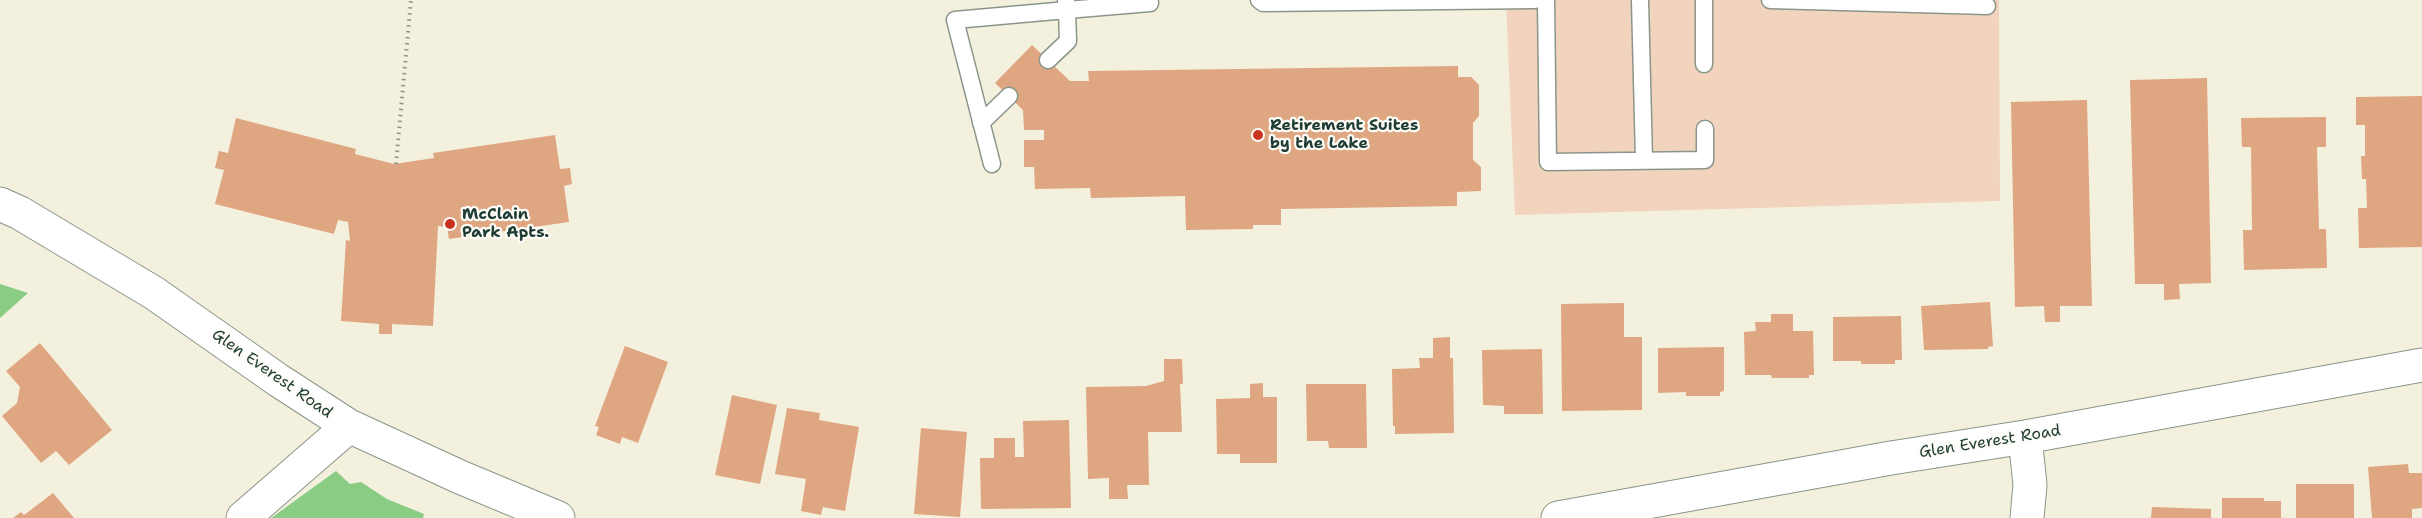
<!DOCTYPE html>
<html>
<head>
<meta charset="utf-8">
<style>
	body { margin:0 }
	canvas { display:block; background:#f4f0de }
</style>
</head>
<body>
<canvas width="2422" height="518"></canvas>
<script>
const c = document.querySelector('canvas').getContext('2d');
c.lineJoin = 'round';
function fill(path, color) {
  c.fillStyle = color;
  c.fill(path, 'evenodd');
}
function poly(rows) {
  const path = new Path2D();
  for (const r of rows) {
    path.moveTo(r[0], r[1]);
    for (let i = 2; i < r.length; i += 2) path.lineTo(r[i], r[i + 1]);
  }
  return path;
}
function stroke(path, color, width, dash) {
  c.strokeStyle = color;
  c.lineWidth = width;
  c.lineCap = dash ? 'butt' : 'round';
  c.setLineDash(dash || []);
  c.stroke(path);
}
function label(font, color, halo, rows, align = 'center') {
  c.font = font + ' "Shantell Sans",sans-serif';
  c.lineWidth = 4.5;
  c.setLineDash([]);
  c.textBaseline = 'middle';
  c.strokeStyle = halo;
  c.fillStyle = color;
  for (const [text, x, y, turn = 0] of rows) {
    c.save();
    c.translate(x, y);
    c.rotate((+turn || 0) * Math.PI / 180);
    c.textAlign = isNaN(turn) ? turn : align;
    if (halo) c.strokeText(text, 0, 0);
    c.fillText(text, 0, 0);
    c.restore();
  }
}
fill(poly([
	[1506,0,1999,0,2000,201,1515,215]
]), '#f2d4be');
fill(poly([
	[0,284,28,293,0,318],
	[336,471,350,484,361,482,387,499,424,514,423,518,271,518]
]), '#8acc84');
fill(poly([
	[1032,45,1070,81,1089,81,1088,71,1458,66,1458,77,1471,77,1479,85,1479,116,1473,123,1473,160,1481,167,1481,191,1457,192,1457,206,1281,209,1281,225,1253,225,1253,229,1186,230,1185,196,1091,198,1090,188,1035,189,1034,167,1024,167,1024,140,1044,140,1044,130,1024,130,1023,110,995,83],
	[2207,78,2211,283,2179,284,2180,299,2164,300,2164,284,2135,284,2130,80],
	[2422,96,2422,247,2359,248,2358,208,2367,208,2366,179,2362,179,2361,156,2365,156,2365,125,2356,125,2356,97],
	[2087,100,2092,306,2060,306,2060,322,2045,322,2044,306,2015,307,2011,102],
	[2326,117,2326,147,2317,147,2319,229,2326,229,2327,268,2244,270,2243,230,2252,230,2251,147,2242,147,2241,118],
	[236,118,356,149,355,154,394,164,434,158,433,153,555,135,560,169,570,168,572,184,564,186,569,222,449,239,447,227,438,226,433,326,392,324,392,334,379,334,379,324,341,321,346,240,350,241,348,222,338,220,334,234,215,204,224,170,215,168,219,151,228,153],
	[1990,302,1993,346,1988,347,1988,349,1924,350,1921,306],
	[1624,303,1624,337,1642,337,1642,410,1562,411,1561,304],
	[1771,314,1793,314,1793,331,1813,331,1814,375,1809,375,1809,378,1772,378,1771,375,1745,375,1744,332,1756,331,1755,322,1771,322],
	[1901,316,1902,360,1895,360,1895,364,1861,364,1861,361,1833,361,1833,317],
	[1450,337,1450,358,1453,358,1454,433,1395,434,1395,426,1393,426,1392,369,1420,368,1419,358,1433,358,1433,338],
	[40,343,112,430,69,465,56,451,41,463,2,416,17,403,20,387,6,371],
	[625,346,668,362,638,443,622,437,620,444,596,435,599,427,595,426],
	[1724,347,1724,391,1720,392,1720,396,1686,396,1686,392,1658,393,1658,348],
	[1542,349,1543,414,1504,414,1504,406,1483,405,1482,350],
	[1164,359,1182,359,1183,384,1180,384,1182,432,1148,432,1149,485,1127,485,1128,499,1109,499,1109,478,1088,479,1086,387,1146,386,1164,381],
	[1263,383,1263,397,1277,397,1277,463,1240,463,1240,454,1217,454,1216,399,1250,398,1250,384],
	[1306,384,1366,384,1367,448,1329,448,1328,441,1307,441],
	[732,395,777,405,760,484,715,475],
	[787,408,820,413,819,420,859,427,845,511,823,507,821,515,801,511,806,479,775,474],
	[1069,420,1071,508,981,509,980,458,994,458,994,438,1015,438,1015,457,1024,457,1023,421],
	[921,428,967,432,960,517,914,514],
	[2408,464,2409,473,2422,473,2422,508,2412,509,2412,518,2372,518,2368,467],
	[2296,484,2354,484,2354,518,2296,518],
	[53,493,74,518,13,518,21,512,24,515],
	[2222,498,2264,498,2264,501,2281,501,2281,518,2222,518],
	[2152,507,2211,509,2211,518,2151,518]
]), '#dfa682');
const service = poly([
	[1259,0,1263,3,1535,0],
	[1546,0,1548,162,1705,160,1705,129],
	[1640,0,1644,160],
	[1704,0,1704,64],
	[1770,0,1987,6],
	[1048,60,1068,41,1067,10,1150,3],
	[981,123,1009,96],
	[992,164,955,20,1067,10,1066,0]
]);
const minor = poly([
	[0,204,20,213,154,293,278,380,349,426,460,477,558,518],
	[2025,437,2030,485,2027,518],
	[243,518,349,426],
	[1558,518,1891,458,2025,437,2422,365]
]);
stroke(service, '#8a9689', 19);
stroke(minor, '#8a9689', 35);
stroke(poly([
	[396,164,411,0]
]), '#8a9689', 4, [1.5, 4.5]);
stroke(service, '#fff', 16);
stroke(minor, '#fff', 33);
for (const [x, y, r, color] of [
	[1258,135,6,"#c8321e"],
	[450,224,6,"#c8321e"]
]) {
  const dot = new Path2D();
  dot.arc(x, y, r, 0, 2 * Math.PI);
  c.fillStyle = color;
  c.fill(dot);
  stroke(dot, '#fdfcf7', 2);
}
label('bold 16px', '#1f3d34', '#fdfcf7', [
	["Retirement Suites",1270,126],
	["by the Lake",1270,144],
	["McClain",462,215],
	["Park Apts.",462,233]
], 'left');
label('16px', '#1f3d34', '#fdfcf7', [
	["Glen Everest Road",272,374,35],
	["Glen Everest Road",1990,442,-9]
]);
</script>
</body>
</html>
